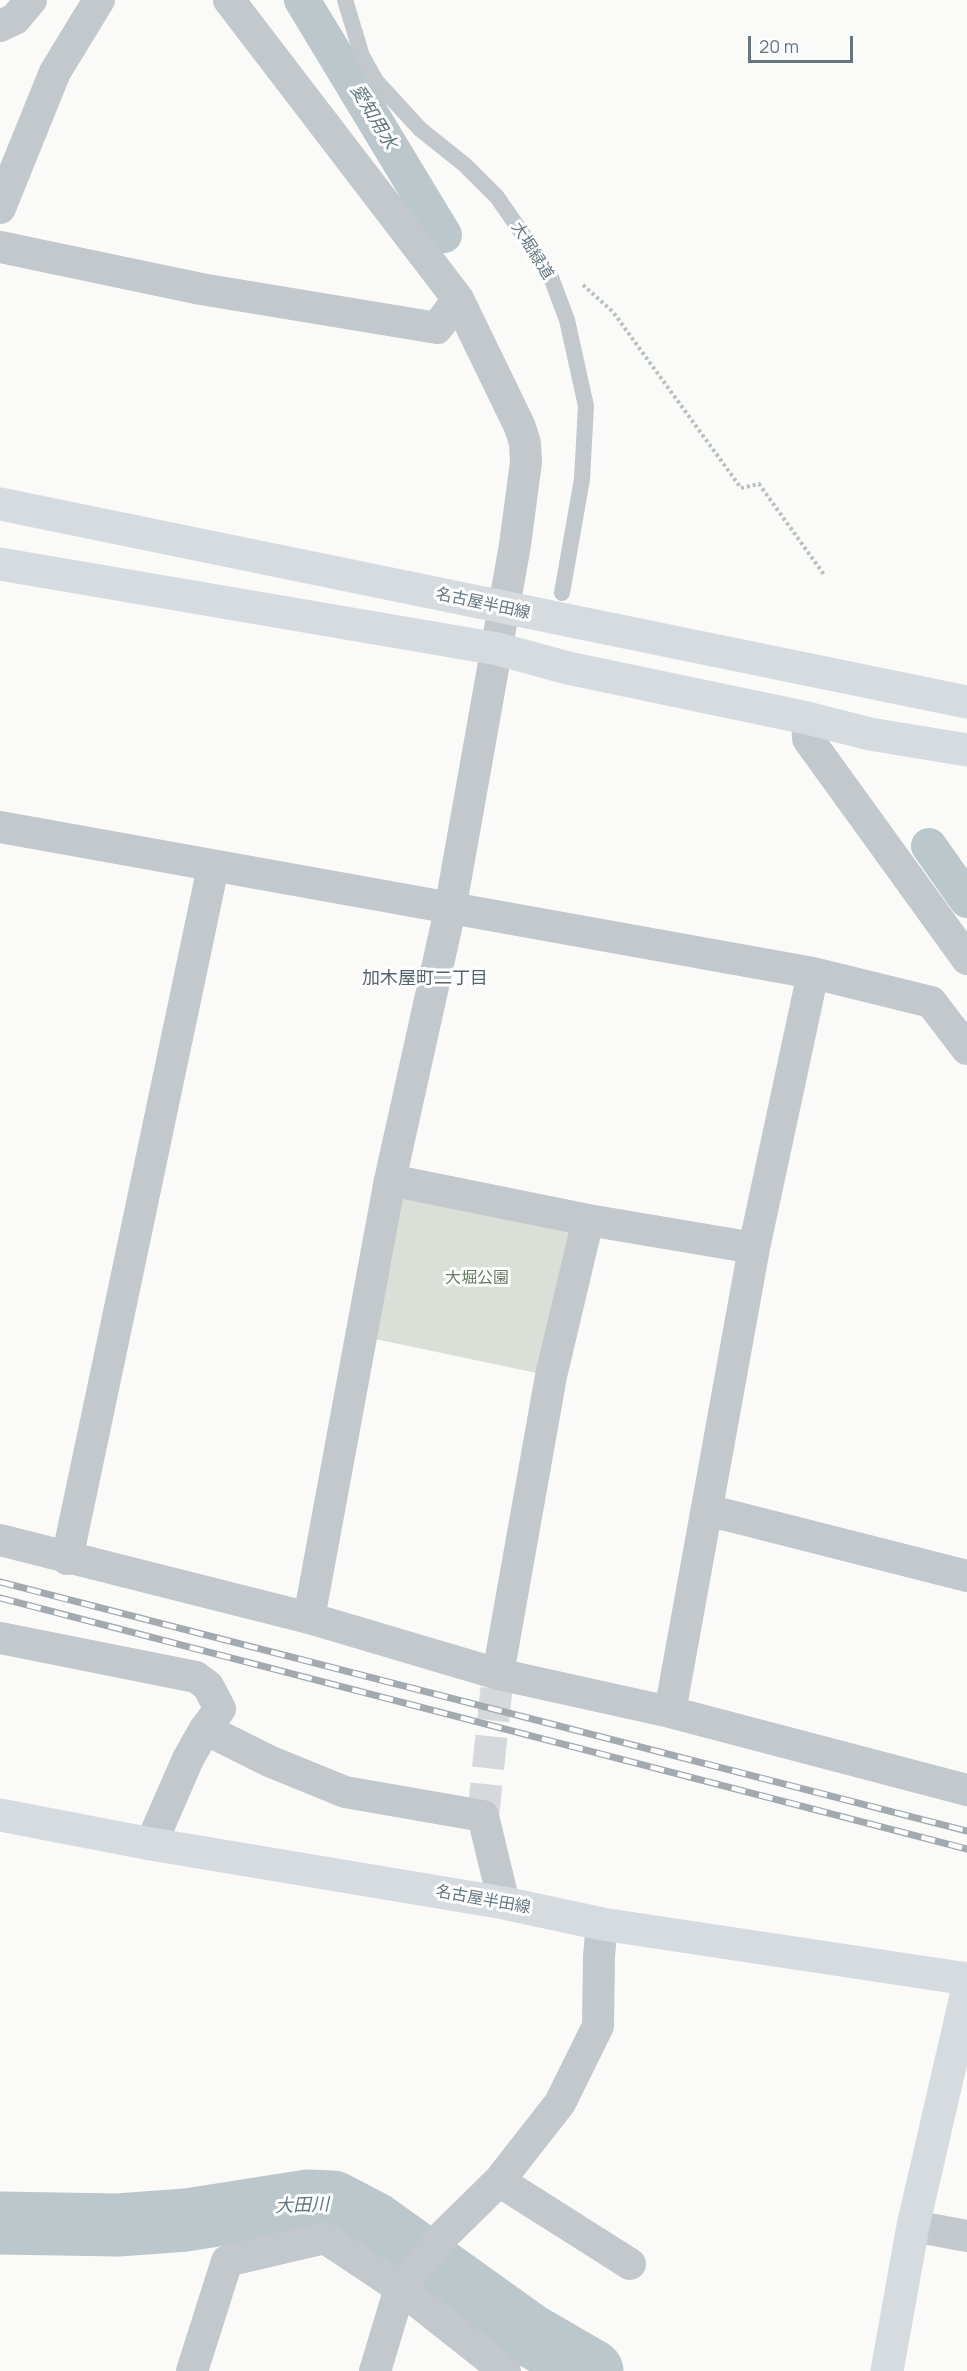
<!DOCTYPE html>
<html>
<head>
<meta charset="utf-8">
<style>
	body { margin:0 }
	#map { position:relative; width:967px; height:2371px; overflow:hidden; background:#fafaf8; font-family:Manrope,sans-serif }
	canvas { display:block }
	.scale { position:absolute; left:748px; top:36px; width:105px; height:27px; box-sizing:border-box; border:3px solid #657683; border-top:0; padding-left:8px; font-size:18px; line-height:21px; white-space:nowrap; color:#657683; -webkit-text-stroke:4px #fff; paint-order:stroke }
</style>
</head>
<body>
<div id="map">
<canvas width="967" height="2371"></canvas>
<div class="scale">20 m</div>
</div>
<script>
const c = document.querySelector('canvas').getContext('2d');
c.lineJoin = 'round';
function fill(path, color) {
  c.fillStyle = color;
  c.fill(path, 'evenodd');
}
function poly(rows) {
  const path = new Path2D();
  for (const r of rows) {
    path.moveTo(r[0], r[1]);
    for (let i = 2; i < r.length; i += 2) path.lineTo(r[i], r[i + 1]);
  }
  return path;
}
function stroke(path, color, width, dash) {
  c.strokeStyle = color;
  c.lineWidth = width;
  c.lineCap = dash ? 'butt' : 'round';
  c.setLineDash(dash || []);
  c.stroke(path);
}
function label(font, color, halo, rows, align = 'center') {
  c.font = font + ' Manrope,"Noto Sans JP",sans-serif';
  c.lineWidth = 6;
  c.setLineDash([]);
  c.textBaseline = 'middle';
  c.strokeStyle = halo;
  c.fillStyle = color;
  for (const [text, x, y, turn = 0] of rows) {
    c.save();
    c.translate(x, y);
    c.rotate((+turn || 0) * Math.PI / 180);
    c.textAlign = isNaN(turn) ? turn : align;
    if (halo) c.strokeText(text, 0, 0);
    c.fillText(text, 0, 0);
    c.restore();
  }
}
fill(poly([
	[390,1180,588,1220,551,1376,361,1336]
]), '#dadfd7');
stroke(poly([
	[302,0,444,235],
	[929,846,967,900]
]), '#bbc7cb', 36);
stroke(poly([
	[0,2223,118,2225,186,2220,307,2201,333,2202,375,2224,530,2335,592,2371]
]), '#bbc7cb', 63);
stroke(poly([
	[483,1816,498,1674]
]), '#d5d9db', 32, [32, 16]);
stroke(poly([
	[583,285,613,312,741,488,759,484,825,576]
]), '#bbbfc2', 4, [3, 3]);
stroke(poly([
	[345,0,362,56,376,81,420,129,465,165,497,197,549,272,567,320,586,406,582,479,562,593]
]), '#c3c8cc', 16);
stroke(poly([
	[0,26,15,19,31,0],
	[0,208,55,72,99,0],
	[0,247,201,289,437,328,458,299],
	[807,718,808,739,967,959],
	[0,827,813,973,931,1002,967,1049],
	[813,973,754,1248,670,1712,967,1790],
	[390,1180,588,1220,754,1248],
	[707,1510,967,1576],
	[0,1540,309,1618,390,1180,450,910,515,545,526,462,525,443,520,427,458,299,229,0],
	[67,1559,213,867],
	[309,1618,498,1674,670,1712],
	[0,1638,196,1677,208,1686,220,1709,205,1729,188,1759,151,1844],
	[498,1674,551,1376,588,1220],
	[205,1729,269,1761,345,1792,483,1816,504,1903],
	[499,2181,630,2264],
	[913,2226,967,2236],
	[192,2371,227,2261,325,2238,400,2288,505,2371],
	[375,2371,400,2288,444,2235,499,2181,560,2103,598,2026,599,1956,602,1924]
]), '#c3c8cc', 32);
stroke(poly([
	[887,2371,913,2226,967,1992]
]), '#d6dbdf', 33);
stroke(poly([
	[0,504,967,702],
	[0,564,498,649,568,668,807,718,870,734,967,750],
	[0,1815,151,1844,504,1903,602,1924,967,1979]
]), '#d6dbdf', 33);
const rail = poly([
	[0,1582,967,1831],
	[0,1598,967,1849]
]);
stroke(rail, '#a2aab0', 7);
stroke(rail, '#fff', 4.5, [14]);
label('16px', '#657683', '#fff', [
	["大堀緑道",532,251,58],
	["名古屋半田線",483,604,12],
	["名古屋半田線",483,1900,10]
]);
label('16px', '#687a64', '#fff', [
	["大堀公園",477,1279]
]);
label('italic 18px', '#60757c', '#fff', [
	["愛知用水",373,117,59],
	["大田川",302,2206,-2]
]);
label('18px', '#57646e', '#fff', [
	["加木屋町二丁目",425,979]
]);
</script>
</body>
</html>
